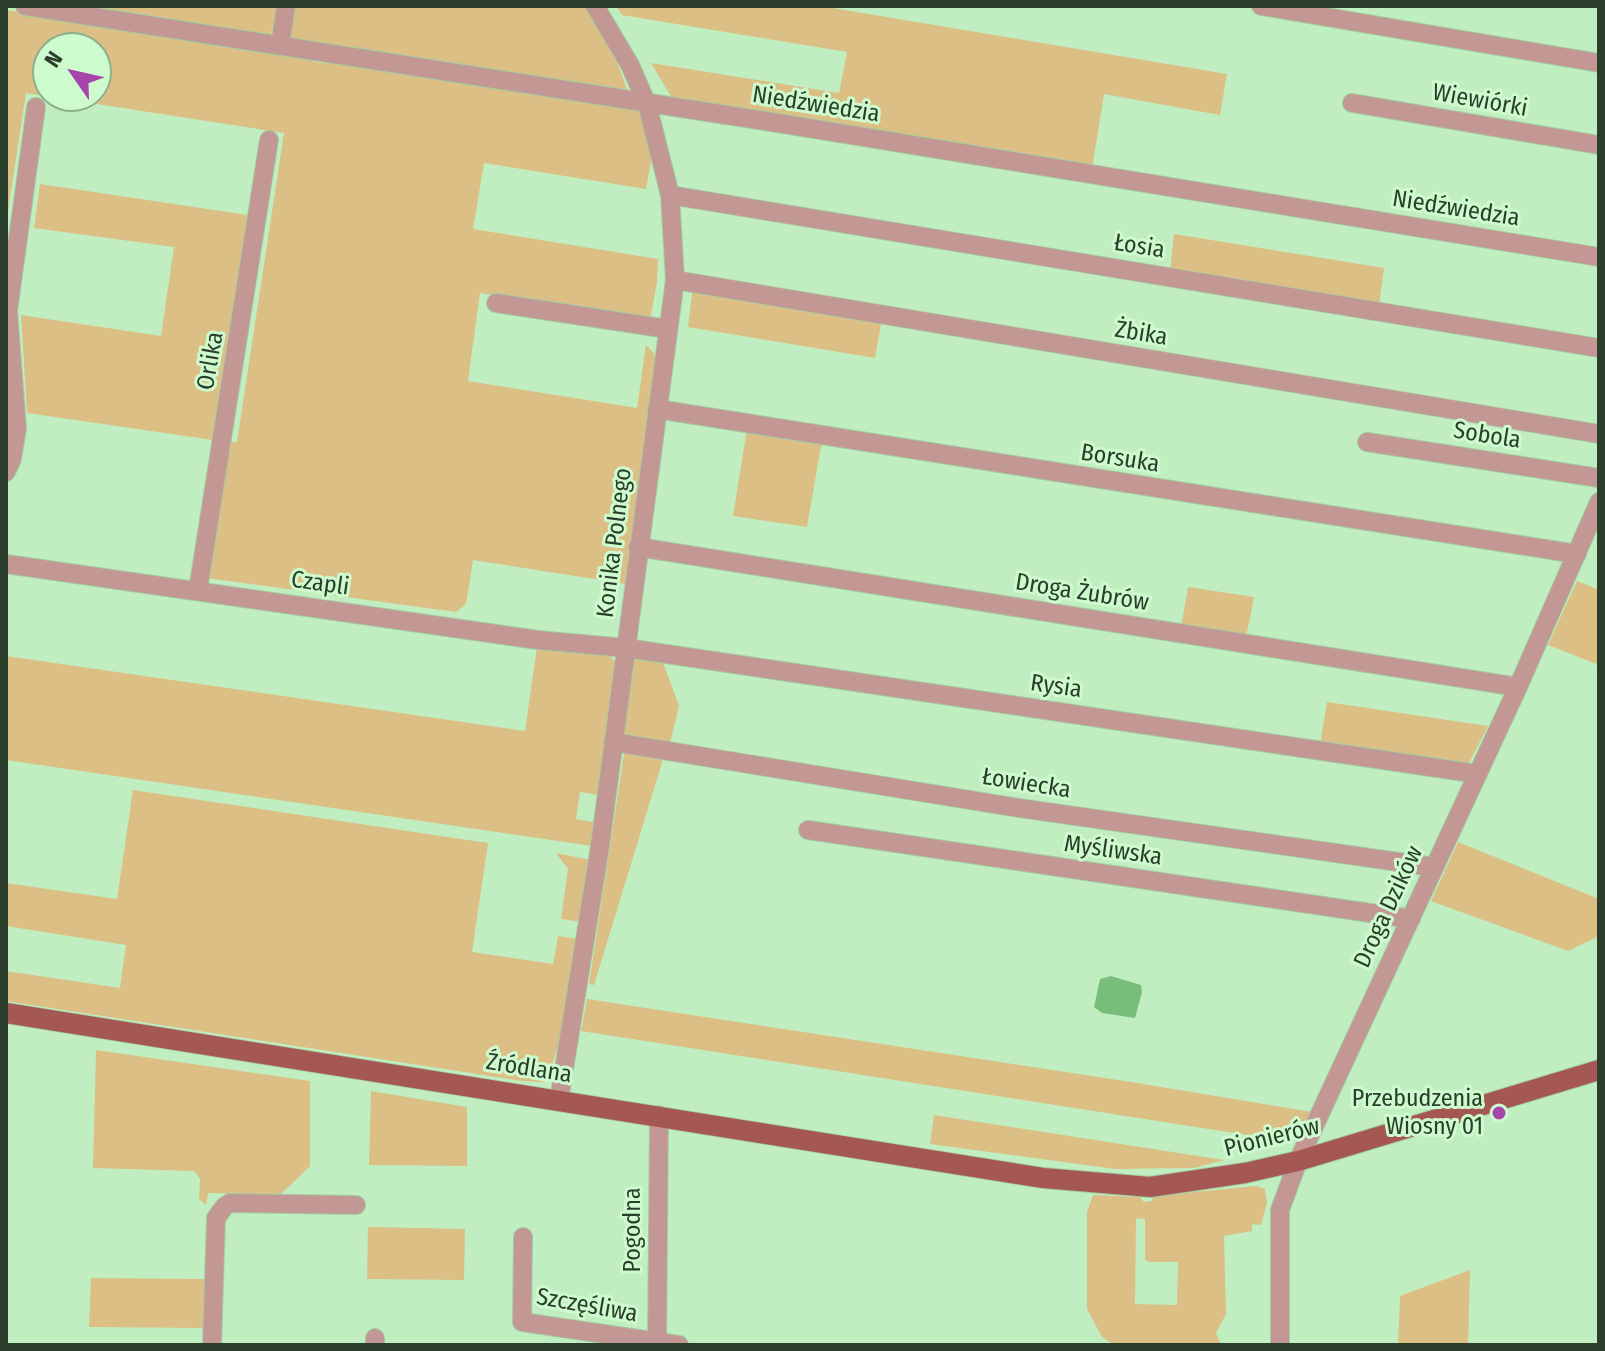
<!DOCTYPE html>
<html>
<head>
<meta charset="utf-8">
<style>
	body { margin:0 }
	#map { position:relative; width:1605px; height:1351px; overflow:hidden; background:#c0eec0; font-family:"Fira Sans Condensed",sans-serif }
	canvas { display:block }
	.frame { position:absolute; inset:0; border:8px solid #2b3e2c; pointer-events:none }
	.north { position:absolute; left:32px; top:32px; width:80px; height:80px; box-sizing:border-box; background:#cdfbcd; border:2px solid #8caf8d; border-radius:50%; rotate:304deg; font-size:22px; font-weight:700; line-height:32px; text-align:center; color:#2b3e2c }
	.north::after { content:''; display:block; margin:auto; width:28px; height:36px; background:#a646ad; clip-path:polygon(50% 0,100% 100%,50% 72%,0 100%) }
</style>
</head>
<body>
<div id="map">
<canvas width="1605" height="1351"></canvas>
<div class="frame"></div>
<div class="north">N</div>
</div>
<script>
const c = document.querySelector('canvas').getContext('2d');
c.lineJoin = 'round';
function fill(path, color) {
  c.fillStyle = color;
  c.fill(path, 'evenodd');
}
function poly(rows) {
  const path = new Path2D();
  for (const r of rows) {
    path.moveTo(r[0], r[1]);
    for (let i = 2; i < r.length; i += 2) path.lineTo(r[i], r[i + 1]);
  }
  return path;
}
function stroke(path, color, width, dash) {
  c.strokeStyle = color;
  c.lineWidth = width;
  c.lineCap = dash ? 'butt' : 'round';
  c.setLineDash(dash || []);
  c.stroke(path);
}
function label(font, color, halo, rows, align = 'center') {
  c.font = font + ' "Fira Sans Condensed",sans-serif';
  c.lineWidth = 6;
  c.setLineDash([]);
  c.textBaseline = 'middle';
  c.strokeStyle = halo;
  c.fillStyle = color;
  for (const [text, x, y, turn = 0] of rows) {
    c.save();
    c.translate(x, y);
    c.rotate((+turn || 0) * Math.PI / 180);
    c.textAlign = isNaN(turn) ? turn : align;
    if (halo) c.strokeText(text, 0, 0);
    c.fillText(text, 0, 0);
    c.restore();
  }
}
fill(poly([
	[61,6,279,6,270,37],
	[291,6,587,6,615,56,629,95,289,40],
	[616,6,821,6,1227,74,1220,115,1104,94,1092,169,675,103,651,63,839,93,847,52,622,15],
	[6,10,263,49,320,63,343,61,641,107,653,150,646,189,484,163,473,229,658,259,657,282,650,320,480,293,468,381,637,408,646,345,654,353,656,362,626,584,473,560,466,604,456,612,207,578,227,442,237,442,284,133,26,93,6,224],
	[48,48,96,48,96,96,48,96],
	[40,184,248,215,213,440,27,413,21,315,161,336,174,247,34,228],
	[1174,234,1384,268,1379,306,1170,273],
	[693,287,882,319,875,358,688,327],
	[747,429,822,440,807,527,733,516],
	[1577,581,1599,590,1599,665,1548,645],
	[1188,587,1254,597,1246,637,1181,628],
	[537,647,608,654,615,662,613,705,598,795,580,792,576,819,593,822,592,846,6,760,6,656,525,731],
	[639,655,661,657,679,706,669,747,626,736,622,729,633,660],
	[1327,702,1488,726,1467,767,1320,745],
	[630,752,664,756,594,985,589,984,624,754],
	[133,790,488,843,472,952,553,964,558,936,579,939,560,1039,549,1075,543,1082,522,1081,6,1001,6,971,120,988,126,945,6,926,6,883,117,899],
	[1458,842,1599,899,1599,936,1568,951,1431,901],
	[556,853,591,860,582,922,561,919,568,869],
	[587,999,1131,1082,1312,1112,1292,1142,581,1031],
	[96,1050,310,1081,310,1166,280,1195,208,1193,206,1205,199,1199,200,1179,194,1171,93,1168],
	[371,1091,467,1107,467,1166,369,1165],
	[934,1115,1224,1160,1194,1168,1115,1169,930,1144],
	[1256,1186,1265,1189,1267,1203,1261,1225,1252,1224,1252,1231,1224,1236,1226,1314,1216,1333,1221,1345,1114,1345,1102,1337,1087,1309,1087,1212,1093,1195,1140,1197,1144,1202,1152,1201,1153,1196],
	[1136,1218,1145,1219,1145,1259,1148,1262,1178,1262,1177,1305,1135,1304],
	[368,1227,465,1229,464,1280,367,1279],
	[1470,1270,1468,1345,1398,1345,1400,1296],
	[91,1278,204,1279,204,1328,89,1327]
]), '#dbbf85');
fill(poly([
	[1111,976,1141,985,1142,992,1135,1018,1102,1013,1094,1007,1100,979]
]), '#78be7a');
const minor = poly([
	[25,6,778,123,1599,257],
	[1261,6,1599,63],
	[280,46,286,6],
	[1352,103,1599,145],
	[670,195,1599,348],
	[675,280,1599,434],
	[496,303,668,329],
	[657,409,1577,554],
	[1367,442,1599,478],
	[6,472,12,459,17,428,8,311,36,107],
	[638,547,1518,687],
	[6,564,538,640,626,648,1478,774],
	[198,590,269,140],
	[613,742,1019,808,1434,867],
	[808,830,1411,919],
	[559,1100,599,853,675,280,670,195,647,104,630,65,595,6],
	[523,1237,522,1322,679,1345],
	[212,1345,216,1218,225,1206,230,1203,356,1205],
	[375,1345,375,1338],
	[657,1345,659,1115],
	[1280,1345,1280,1210,1298,1161,1518,687,1599,502]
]);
const major = poly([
	[6,1013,1043,1178,1150,1187,1245,1173,1298,1161,1599,1070]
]);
stroke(minor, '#a2cba2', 20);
stroke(major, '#a2cba2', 22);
stroke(minor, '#c39793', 18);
stroke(major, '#a55853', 20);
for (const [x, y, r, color] of [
	[1499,1113,8,"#a646ad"]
]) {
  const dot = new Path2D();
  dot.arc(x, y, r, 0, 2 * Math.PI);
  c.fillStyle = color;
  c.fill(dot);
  stroke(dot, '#cdfbcd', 3);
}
label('24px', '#2b3e2c', '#cdfbcd', [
	["Wiewiórki",1480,101,10],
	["Niedźwiedzia",816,105,9],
	["Niedźwiedzia",1456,209,9],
	["Łosia",1139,247,9],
	["Żbika",1141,334,9],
	["Orlika",211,361,-80],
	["Sobola",1487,436,9],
	["Borsuka",1120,459,9],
	["Konika Polnego",615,543,-83],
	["Czapli",320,584,8],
	["Droga Żubrów",1082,593,9],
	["Rysia",1056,687,8],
	["Łowiecka",1026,784,9],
	["Myśliwska",1113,851,8],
	["Droga Dzików",1389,907,-65],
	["Źródlana",529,1069,9],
	["Pionierów",1272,1138,-14],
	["Pogodna",633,1230,-90],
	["Szczęśliwa",587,1306,10]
]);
label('24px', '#2b3e2c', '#cdfbcd', [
	["Przebudzenia",1483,1099],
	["Wiosny 01",1483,1127]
], 'right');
</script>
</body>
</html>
